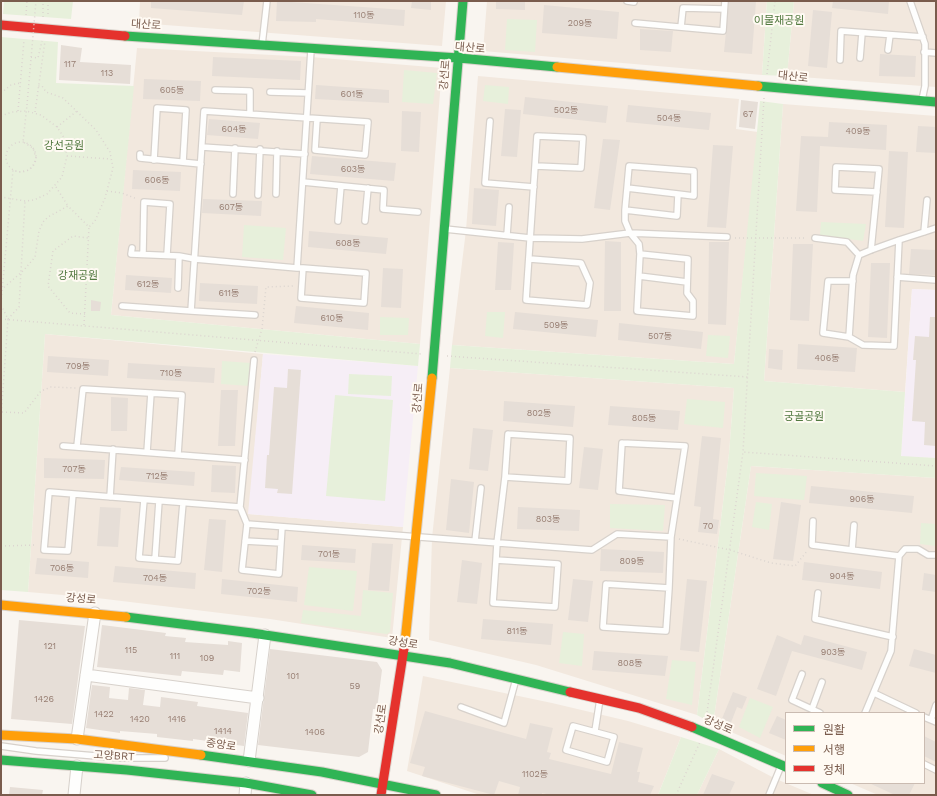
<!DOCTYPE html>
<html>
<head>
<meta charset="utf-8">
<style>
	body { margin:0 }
	#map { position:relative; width:937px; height:796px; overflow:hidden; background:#f9f5f0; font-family:"Work Sans","Noto Sans KR",sans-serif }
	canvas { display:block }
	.frame { position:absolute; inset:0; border:2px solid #7a5c4d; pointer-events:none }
	.legend { position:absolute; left:785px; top:712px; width:140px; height:72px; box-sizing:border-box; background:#fffaf3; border:1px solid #cabbb1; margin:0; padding:5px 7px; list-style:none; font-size:12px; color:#7a5c4d }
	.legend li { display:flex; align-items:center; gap:8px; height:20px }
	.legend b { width:20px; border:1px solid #cabbb1 }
</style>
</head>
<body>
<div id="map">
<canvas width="937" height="796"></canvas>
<div class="frame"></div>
<ul class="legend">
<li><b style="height:5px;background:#30b455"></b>원활</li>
<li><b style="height:5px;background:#ff9f0a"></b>서행</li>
<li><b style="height:5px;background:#e5322d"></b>정체</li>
</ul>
</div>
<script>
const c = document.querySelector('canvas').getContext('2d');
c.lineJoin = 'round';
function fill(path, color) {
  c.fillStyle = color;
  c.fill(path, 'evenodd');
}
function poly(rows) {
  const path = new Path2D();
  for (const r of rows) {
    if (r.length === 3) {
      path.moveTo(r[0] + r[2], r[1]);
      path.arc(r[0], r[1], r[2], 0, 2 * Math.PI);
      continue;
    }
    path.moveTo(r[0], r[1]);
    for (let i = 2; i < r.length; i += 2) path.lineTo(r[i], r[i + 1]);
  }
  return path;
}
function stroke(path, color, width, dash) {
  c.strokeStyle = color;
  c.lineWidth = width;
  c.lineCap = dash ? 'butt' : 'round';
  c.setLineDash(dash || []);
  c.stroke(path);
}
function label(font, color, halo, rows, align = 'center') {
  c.font = font + ' "Work Sans","Noto Sans KR",sans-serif';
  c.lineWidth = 4;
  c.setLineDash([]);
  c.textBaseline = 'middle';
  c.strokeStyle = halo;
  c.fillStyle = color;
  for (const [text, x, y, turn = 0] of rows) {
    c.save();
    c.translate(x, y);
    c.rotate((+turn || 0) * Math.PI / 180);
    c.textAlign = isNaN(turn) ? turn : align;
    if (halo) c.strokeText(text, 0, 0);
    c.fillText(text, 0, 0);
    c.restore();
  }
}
fill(poly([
	[140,1,446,1,442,46,139,23],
	[487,1,767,1,762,75,483,51],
	[794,1,936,1,936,87,787,76],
	[137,48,311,57,442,68,420,344,111,315],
	[478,76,739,99,736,129,758,132,734,364,452,345,466,230],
	[783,104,936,116,936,290,912,289,905,392,764,381],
	[45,334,263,354,249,514,403,527,392,638,270,619,97,598,28,592],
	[450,368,734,388,729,454,697,715,536,665,429,640,432,538],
	[751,466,936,478,936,795,878,795,850,783,924,783,924,713,786,713,786,756,713,724],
	[423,676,552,703,628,721,681,737,658,795,480,795,407,771],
	[719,749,776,779,814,795,697,795]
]), '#f2e8de');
fill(poly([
	[912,289,936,290,936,458,901,457],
	[263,354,418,366,403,527,248,514]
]), '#f6eef6');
fill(poly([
	[4,1,73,1,71,19,3,14],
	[767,1,794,1,787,76,762,75],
	[507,19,537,20,535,52,505,50],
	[1,37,58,42,56,83,134,86,111,315,420,344,418,366,45,334,28,592,1,590],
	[404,70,437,73,433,104,402,102],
	[485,85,509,87,508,104,483,101],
	[760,101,783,104,764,381,905,392,901,456,936,458,936,478,751,466,713,724,697,715,729,454,734,388,450,368,452,345,734,364],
	[821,222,866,224,863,241,820,235],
	[244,225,286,228,283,260,242,257],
	[487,312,505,312,503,338,485,336],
	[380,317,409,318,408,335,380,335],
	[708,335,730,336,728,358,706,356],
	[222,361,251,363,250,386,221,384],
	[349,374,392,376,391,396,348,394],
	[335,395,393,400,385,501,326,496],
	[687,399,725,402,723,428,684,424],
	[756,473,807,476,804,500,754,496],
	[756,502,772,504,769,530,752,527],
	[610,504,665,505,663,531,610,528],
	[921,523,936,524,936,546,920,544],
	[309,567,357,571,353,611,304,605],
	[363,590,393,593,390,632,387,634,301,623,303,610,361,616],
	[563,632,584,634,582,666,559,663],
	[672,660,696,662,692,705,666,699],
	[750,698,773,707,760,738,739,727],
	[681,737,719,749,697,795,658,795]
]), '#e7f0db');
fill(poly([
	[151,1,244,1,242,15,151,8],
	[277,1,405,10,404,26,316,19,316,22,276,21],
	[412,1,431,1,431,10,411,8],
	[496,1,525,1,525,10,496,9],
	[729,1,756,1,752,54,724,52],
	[833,1,889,1,888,14,832,8],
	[544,5,619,12,617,39,542,33],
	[813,10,832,12,827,68,808,66],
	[640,29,673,31,671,52,640,50],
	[61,45,82,48,80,62,131,65,130,84,59,80],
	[880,54,916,56,915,77,879,76],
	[213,57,301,61,300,80,212,76],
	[144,79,201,81,200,101,143,99],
	[316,85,389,90,389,103,315,99],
	[525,97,608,106,606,123,523,114],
	[741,100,758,102,755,129,739,127],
	[628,105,711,113,709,130,626,122],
	[505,109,521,110,517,157,501,156],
	[402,111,421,112,419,152,401,151],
	[209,119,260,123,258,139,207,135],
	[829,122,887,125,886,150,820,146,817,212,796,211,801,136,828,137],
	[918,126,936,127,936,153,916,152],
	[603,139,620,140,610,210,594,208],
	[713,145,733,146,726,228,707,227],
	[889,151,908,152,904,228,885,227],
	[312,156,396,163,394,181,310,174],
	[133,170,181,172,180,191,132,189],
	[474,188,499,190,496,226,472,224],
	[203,199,262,201,261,216,202,213],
	[309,231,388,238,386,254,308,247],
	[605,241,621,242,621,311,604,311],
	[498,242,514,243,511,290,495,290],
	[709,242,729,242,726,325,708,324],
	[793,244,813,244,809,321,790,320],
	[911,249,936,250,936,275,909,274],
	[871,263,890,263,887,338,868,337],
	[383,268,403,269,401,308,381,307],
	[126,275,172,278,171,293,125,290],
	[200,283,258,286,257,304,199,301],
	[91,300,101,302,100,311,91,311],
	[296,306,369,313,368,330,294,323],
	[515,312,598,320,596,337,513,329],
	[930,317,936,317,936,446,924,445,925,422,912,421,916,360,913,360,915,336,929,337],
	[619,323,703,332,701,349,618,340],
	[798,344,857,348,855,372,797,369],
	[769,349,783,350,782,370,768,368],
	[48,356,109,360,108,376,47,372],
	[128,363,215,368,214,383,127,378],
	[288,369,301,370,292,494,277,493,278,489,265,488,267,455,269,455,274,387,287,388],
	[221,390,238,390,235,446,218,446],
	[111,397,128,398,127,431,111,431],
	[504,401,575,406,573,427,503,421],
	[610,406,680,411,678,430,608,425],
	[473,428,493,430,488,471,469,469],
	[702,436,721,438,713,519,719,520,717,534,698,532,701,507,694,506],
	[584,447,603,449,598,490,579,488],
	[44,458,105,460,104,479,44,478],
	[212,465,236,466,235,493,211,492],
	[121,467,195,472,194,486,119,480],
	[451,479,474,482,469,533,446,530],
	[811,486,914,496,912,513,809,503],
	[781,502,801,505,793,561,773,559],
	[100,507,121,508,118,547,97,546],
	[518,507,580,510,579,531,517,529],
	[209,519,226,520,222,572,204,570],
	[372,543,393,544,389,591,368,590],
	[302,545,356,549,355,563,301,560],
	[601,549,664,552,663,573,600,571],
	[37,558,89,562,88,578,35,574],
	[462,560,482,563,477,604,457,602],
	[804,562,882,572,880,589,802,580],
	[115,566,196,573,195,589,113,582],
	[924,573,936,575,936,592,922,590],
	[222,579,298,587,297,602,221,594],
	[573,579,593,581,588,622,568,620],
	[687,579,707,581,699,652,680,650],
	[483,619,553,624,551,645,481,639],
	[19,620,85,626,72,724,11,719],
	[102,625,166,633,165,636,186,638,185,642,228,645,228,641,242,643,240,672,224,670,223,675,182,671,181,676,97,667],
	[777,635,801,645,804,635,867,652,862,670,792,651,776,696,757,689],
	[270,649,377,662,382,670,377,709,373,709,368,752,359,757,258,745],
	[914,649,936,655,936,673,909,666],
	[594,651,668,656,665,676,592,670],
	[92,685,110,687,109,698,128,700,129,688,145,690,143,705,160,707,161,697,198,702,197,706,248,713,244,746,193,739,193,741,157,737,157,734,120,731,120,733,86,728],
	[733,692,747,697,742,709,737,707,730,725,721,721],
	[425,711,526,739,530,723,553,728,547,752,551,753,549,759,611,774,619,742,643,748,637,772,640,772,638,782,654,786,650,795,551,795,542,793,542,795,518,795,520,787,499,781,494,795,422,776,425,767,410,763],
	[777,716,786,720,786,740,769,733],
	[924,736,936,742,936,762,924,756],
	[712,774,735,782,729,795,703,795],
	[869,783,915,783,909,795,895,795],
	[10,787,43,790,42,795,9,795]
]), '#e6ded7');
const lane = poly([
	[627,1,634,2],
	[910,1,925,44,925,86,922,100],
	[635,23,723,31,725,1],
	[681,27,683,8,724,9],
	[262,45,267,1],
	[888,50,890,35],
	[924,52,936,53],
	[860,58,862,33],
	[840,60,841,31,923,37],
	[215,90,250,91,250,114],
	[270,92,308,93],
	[490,121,485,183,534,187],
	[202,147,305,154],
	[140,154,140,158,201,164],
	[154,160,157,108,186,110,183,162],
	[303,182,384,190,383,209,418,212],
	[627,188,678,194],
	[233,194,235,148],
	[276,194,277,151],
	[258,195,260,149],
	[625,210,677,216,678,194,694,196,694,171,629,166,625,210,625,221,630,233,639,244,640,254,637,311,693,316,693,301,687,293,688,259,640,254],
	[338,221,341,186],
	[365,221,368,188],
	[445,229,530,238,582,239,630,233,727,237],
	[924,232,927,200],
	[507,235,509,207],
	[815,238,847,242,859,255],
	[899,240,894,346,863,345,849,337,853,275,859,255,871,250,899,240,924,232,936,228],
	[132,248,131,254,179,256,195,259,297,268,311,50],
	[871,250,879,169,836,167,835,190,877,192],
	[143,254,144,202,170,204,167,255],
	[530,259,581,263,590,283,587,305,526,300,537,136,583,138,581,168,536,166],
	[297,268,303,268,366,273,364,303,301,298,303,268],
	[639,276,687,282],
	[897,277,936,280],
	[178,288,179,256],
	[122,306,191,311],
	[255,315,191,311,204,111,368,122,365,155,315,150,317,119],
	[849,337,823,333,828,281,853,281],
	[254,360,240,507,247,524,592,550,617,534,671,537],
	[508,434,570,438,568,481,505,477,508,434],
	[622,443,685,446,677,498,619,491,622,443],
	[63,446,245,460],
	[77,446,83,389,182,395,178,454],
	[147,452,151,393],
	[73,494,68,551,44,550,49,492,240,507],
	[110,497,113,449],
	[144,500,139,558,178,561,183,503],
	[813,521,812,545,899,556,905,549,918,549,928,555,936,555],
	[247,524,242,570,279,574,282,527],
	[245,541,281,543],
	[475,541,481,488],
	[852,550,854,525],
	[155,559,159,501],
	[496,560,558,564,555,607,493,603,496,560,497,543,505,477],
	[606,584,669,588,666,631,603,627,606,584],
	[669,588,671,537,677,498],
	[818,593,815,619,893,637],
	[802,674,792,700,820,713],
	[874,693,916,713],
	[461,707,504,723,516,679],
	[812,709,822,682],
	[865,713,891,651,899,556],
	[924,717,936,722],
	[931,720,936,705],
	[573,726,614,737,607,762,566,750,573,726],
	[595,731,600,699],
	[1,746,36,751,120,758,165,758],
	[924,764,936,770],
	[769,795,781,766]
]);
const street = poly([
	[86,675,258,698],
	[77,739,95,613],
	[249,761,265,635],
	[74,795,77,766],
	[245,795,246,783]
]);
const fast = poly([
	[125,36,459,58,557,67],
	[758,86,936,102],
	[432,378,463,1],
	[126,617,252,633,450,663,570,692],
	[692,727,786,767],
	[201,755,322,772,436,795],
	[1,760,127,770,246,783,312,795],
	[822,783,848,795]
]);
const slow = poly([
	[557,67,758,86],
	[1,605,126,617],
	[405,642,432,378],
	[1,735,77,739,201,755]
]);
const jam = poly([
	[1,25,125,36],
	[570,692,639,708,692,727],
	[381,795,405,642]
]);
stroke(lane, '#d7d1cb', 8);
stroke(street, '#d7d1cb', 13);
stroke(fast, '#d9d2cb', 11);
stroke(slow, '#d9d2cb', 11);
stroke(jam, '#d9d2cb', 11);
stroke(poly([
	[48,1,48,17],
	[26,15,27,1],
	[43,17,43,1],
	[31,57,38,58,42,41],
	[767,74,775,1],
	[1,93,11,85,20,83],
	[764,98,743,452,936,466],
	[18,111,24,40],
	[35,112,45,41],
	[1,116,12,112,26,111,41,115,57,127,63,136,67,156,62,177,47,194,34,200,25,201,1,197],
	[57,127,77,111],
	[21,157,15],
	[67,156,111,159],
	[56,187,68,206],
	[107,191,122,193,137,199],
	[735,238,807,238],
	[1,290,24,270,35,257,39,231,43,222,48,217,68,206,89,227,95,221,105,198,113,168,110,152,96,130,63,98,46,92,42,86,37,86],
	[1,303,13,170,19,172,29,170,34,164,36,158,33,148,23,142,27,105],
	[1,305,8,319,1,418],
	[85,314,70,313,48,286,53,251,73,236,88,238],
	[1,319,422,354],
	[8,319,19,307,25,201],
	[84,325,89,227],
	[255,352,262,329,266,287,294,286],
	[447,356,748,377],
	[2,412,24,413,41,391,51,387,76,388],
	[679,539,730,550,771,563,795,566,808,550],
	[1,546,37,545],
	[706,720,743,452],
	[676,795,700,742]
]), '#dcd5d0', 1.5, [1, 3]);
stroke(lane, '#fefefd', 5.5);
stroke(street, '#fefefd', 11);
stroke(fast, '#30b455', 9);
stroke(slow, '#ff9f0a', 9);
stroke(jam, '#e5322d', 9);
stroke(poly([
	[27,105,36,1]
]), '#dcd5d0', 1.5, [1, 3]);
label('9px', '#977e72', null, [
	["110동",364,15],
	["209동",580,23],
	["117",70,64],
	["113",107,73],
	["605동",172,90],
	["601동",352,94],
	["502동",566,110],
	["67",748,114],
	["504동",669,118],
	["604동",234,129],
	["409동",858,131],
	["603동",353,169],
	["606동",157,180],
	["607동",231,207],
	["608동",348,243],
	["612동",148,284],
	["611동",229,293],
	["610동",332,318],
	["509동",556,325],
	["507동",660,336],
	["406동",827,358],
	["709동",78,366],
	["710동",171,373],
	["802동",539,413],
	["805동",644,418],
	["707동",74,469],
	["712동",157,476],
	["906동",862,499],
	["803동",548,519],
	["70",708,526],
	["701동",329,554],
	["809동",632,561],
	["706동",62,568],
	["904동",842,576],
	["704동",155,578],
	["702동",259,591],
	["811동",517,631],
	["121",50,646],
	["115",131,650],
	["903동",833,652],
	["111",175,656],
	["109",207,658],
	["808동",630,663],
	["101",293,676],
	["59",355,686],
	["1426",44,699],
	["1422",104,714],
	["1420",140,719],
	["1416",177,719],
	["1414",223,731],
	["1406",315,732],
	["1102동",535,774]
]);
label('11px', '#537a41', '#fffaf3', [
	["이물재공원",779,21],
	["강선공원",64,146],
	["강재공원",78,276],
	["궁골공원",804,417]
]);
label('11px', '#7a5c4d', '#fffaf3', [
	["대산로",146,25,4],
	["대산로",470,48,5],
	["강선로",445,75,-85],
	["대산로",793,77,6],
	["강선로",418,398,-85],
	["강성로",81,599,5],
	["강성로",403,643,9],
	["강선로",381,719,-82],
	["강성로",718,725,23],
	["중앙로",221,745,8],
	["고양BRT",114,756,3]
]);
</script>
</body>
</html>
